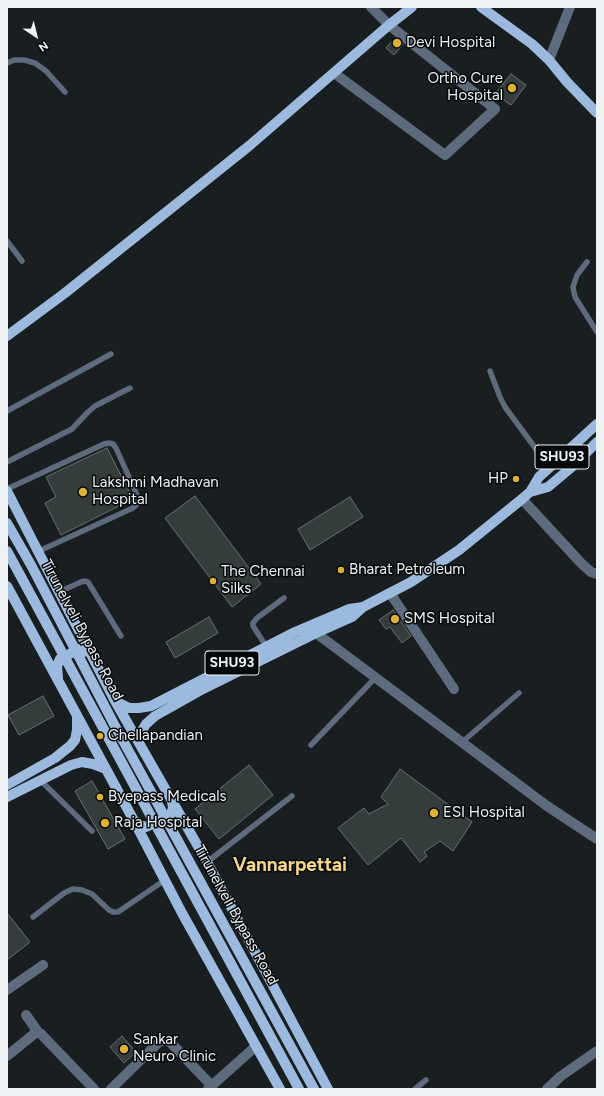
<!DOCTYPE html>
<html>
<head>
<meta charset="utf-8">
<style>
	body { margin:0 }
	#map { position:relative; width:604px; height:1096px; overflow:hidden; background:#191e21; font-family:Figtree,sans-serif }
	canvas { display:block }
	.frame { position:absolute; inset:0; border:8px solid #eef2f4; pointer-events:none }
	.north { position:absolute; left:16px; top:16px; width:40px; height:40px; -webkit-text-stroke:3px #060809; paint-order:stroke; rotate:145deg; font-size:11px; font-weight:700; line-height:16px; text-align:center; color:#eef2f4 }
	.north::after { content:''; display:block; margin:auto; width:14px; height:18px; background:#eef2f4; clip-path:polygon(50% 0,100% 100%,50% 72%,0 100%) }
</style>
</head>
<body>
<div id="map">
<canvas width="604" height="1096"></canvas>
<div class="frame"></div>
<div class="north">N</div>
</div>
<script>
const c = document.querySelector('canvas').getContext('2d');
c.lineJoin = 'round';
function fill(path, color) {
  c.fillStyle = color;
  c.fill(path, 'evenodd');
}
function poly(rows) {
  const path = new Path2D();
  for (const r of rows) {
    path.moveTo(r[0], r[1]);
    for (let i = 2; i < r.length; i += 2) path.lineTo(r[i], r[i + 1]);
  }
  return path;
}
function stroke(path, color, width, dash) {
  c.strokeStyle = color;
  c.lineWidth = width;
  c.lineCap = dash ? 'butt' : 'round';
  c.setLineDash(dash || []);
  c.stroke(path);
}
function label(font, color, halo, rows, align = 'center') {
  c.font = font + ' Figtree,sans-serif';
  c.lineWidth = 3;
  c.setLineDash([]);
  c.textBaseline = 'middle';
  c.strokeStyle = halo;
  c.fillStyle = color;
  for (const [text, x, y, turn = 0] of rows) {
    c.save();
    c.translate(x, y);
    c.rotate((+turn || 0) * Math.PI / 180);
    c.textAlign = isNaN(turn) ? turn : align;
    if (halo) c.strokeText(text, 0, 0);
    c.fillText(text, 0, 0);
    c.restore();
  }
}
const building = poly([
	[395,38,403,44,394,55,386,48,395,38],
	[511,74,526,85,511,105,495,94,511,74],
	[107,448,133,499,61,535,45,503,56,497,46,477,107,448],
	[195,496,261,584,232,607,165,518,195,496],
	[350,497,363,517,310,550,298,529,350,497],
	[393,610,411,636,402,643,390,627,386,629,379,620,393,610],
	[209,617,218,633,175,658,166,642,209,617],
	[43,696,54,716,19,735,8,715,43,696],
	[249,765,273,795,219,839,195,809,249,765],
	[400,769,472,822,453,851,440,841,424,852,427,856,420,862,401,838,368,865,338,828,364,808,369,814,388,804,381,797,400,769],
	[92,781,125,839,108,849,75,791,92,781],
	[7,913,30,942,7,960,7,913],
	[122,1036,136,1052,124,1063,110,1047,122,1036]
]);
fill(building, '#353c3c');
stroke(building, '#687070', 1);
stroke(poly([
	[7,63,14,60,24,60,35,63,46,71,65,92],
	[7,241,22,261],
	[587,262,577,275,573,287,575,297,597,332],
	[490,371,500,397,505,407,550,468],
	[7,411,111,354],
	[7,462,72,429,88,412,95,406,130,388],
	[7,489,104,444,109,443,113,444,116,448,137,495,137,504,133,508,39,551],
	[59,592,81,582,85,581,88,582,121,636],
	[266,646,253,626,253,623,257,618,284,598],
	[461,743,519,693],
	[311,745,376,677],
	[40,780,92,831],
	[207,862,292,796],
	[33,917,64,893,73,889,82,890,92,894,109,910,113,912,118,912,165,880],
	[415,1089,426,1080]
]), '#5d6b7c', 5.5);
stroke(poly([
	[549,60,570,7],
	[334,73,445,155,495,109,389,25,371,7],
	[522,499,581,563,591,572,597,574],
	[390,593,454,689],
	[7,990,43,965],
	[26,1015,38,1032],
	[7,1056,34,1034,38,1032,41,1034,94,1089],
	[111,1089,158,1043,163,1040,167,1040,171,1043,211,1085],
	[208,1089,255,1047],
	[547,1089,561,1076,597,1051]
]), '#5d6b7c', 10);
stroke(poly([
	[316,633,547,806,597,839]
]), '#5d6b7c', 10);
stroke(poly([
	[481,7,532,44,549,60,567,82,597,113],
	[7,336,65,293,249,146,389,25,412,7],
	[7,491,115,701,207,862,328,1089],
	[530,492,548,487,573,466,597,442],
	[7,586,133,819,182,913,280,1089],
	[58,678,57,666,60,659,79,649,84,652],
	[115,701,129,708,139,708,151,706,295,632,349,609,363,607],
	[137,739,146,724,155,716,203,689,316,633,352,617,363,607,411,582,459,550,522,499,530,492,539,477,597,424],
	[7,785,55,758,70,746,75,740,77,730,77,718],
	[7,797,71,765,82,762,93,764,106,769],
	[134,820,140,825,146,827,159,821,171,814,173,808,172,801]
]), '#9cbade', 10);
stroke(poly([
	[7,523,31,565,115,726,314,1089],
	[7,551,299,1089]
]), '#9cbade', 10);
for (const [x, y, r, color] of [
	[397,43,5,"#deb133"],
	[512,88,5,"#deb133"],
	[516,479,4,"#deb133"],
	[83,492,5,"#deb133"],
	[341,570,4,"#deb133"],
	[213,581,4,"#deb133"],
	[395,619,5,"#deb133"],
	[100,736,4,"#deb133"],
	[100,797,4,"#deb133"],
	[434,813,5,"#deb133"],
	[105,823,5,"#deb133"],
	[124,1049,5,"#deb133"]
]) {
  const dot = new Path2D();
  dot.arc(x, y, r, 0, 2 * Math.PI);
  c.fillStyle = color;
  c.fill(dot);
  stroke(dot, '#060809', 1.5);
}
for (const [x, y, w] of [
	[562,457,54],
	[232,663,54]
]) {
  const box = new Path2D();
  box.roundRect(x - w / 2, y - 12, w, 24, 3);
  c.fillStyle = '#060809';
  c.fill(box);
  stroke(box, '#eef2f4', 1);
}
label('bold 14px', '#eef2f4', null, [
	["SHU93",562,457],
	["SHU93",232,663]
]);
label('15px', '#eef2f4', '#060809', [
	["Devi Hospital",406,43],
	["Ortho Cure",503,79,"right"],
	["Hospital",503,96,"right"],
	["HP",508,479,"right"],
	["Lakshmi Madhavan",92,483],
	["Hospital",92,500],
	["Bharat Petroleum",349,570],
	["The Chennai",221,572],
	["Silks",221,589],
	["SMS Hospital",404,619],
	["Chellapandian",108,736],
	["Byepass Medicals",108,797],
	["ESI Hospital",443,813],
	["Raja Hospital",114,823],
	["Sankar",133,1040],
	["Neuro Clinic",133,1057]
], 'left');
label('15px', '#eef2f4', '#060809', [
	["Tirunelveli Bypass Road",82,630,62],
	["Tirunelveli Bypass Road",236,915,61]
]);
label('bold 19px', '#f4d58a', '#060809', [
	["Vannarpettai",290,865]
]);
</script>
</body>
</html>
